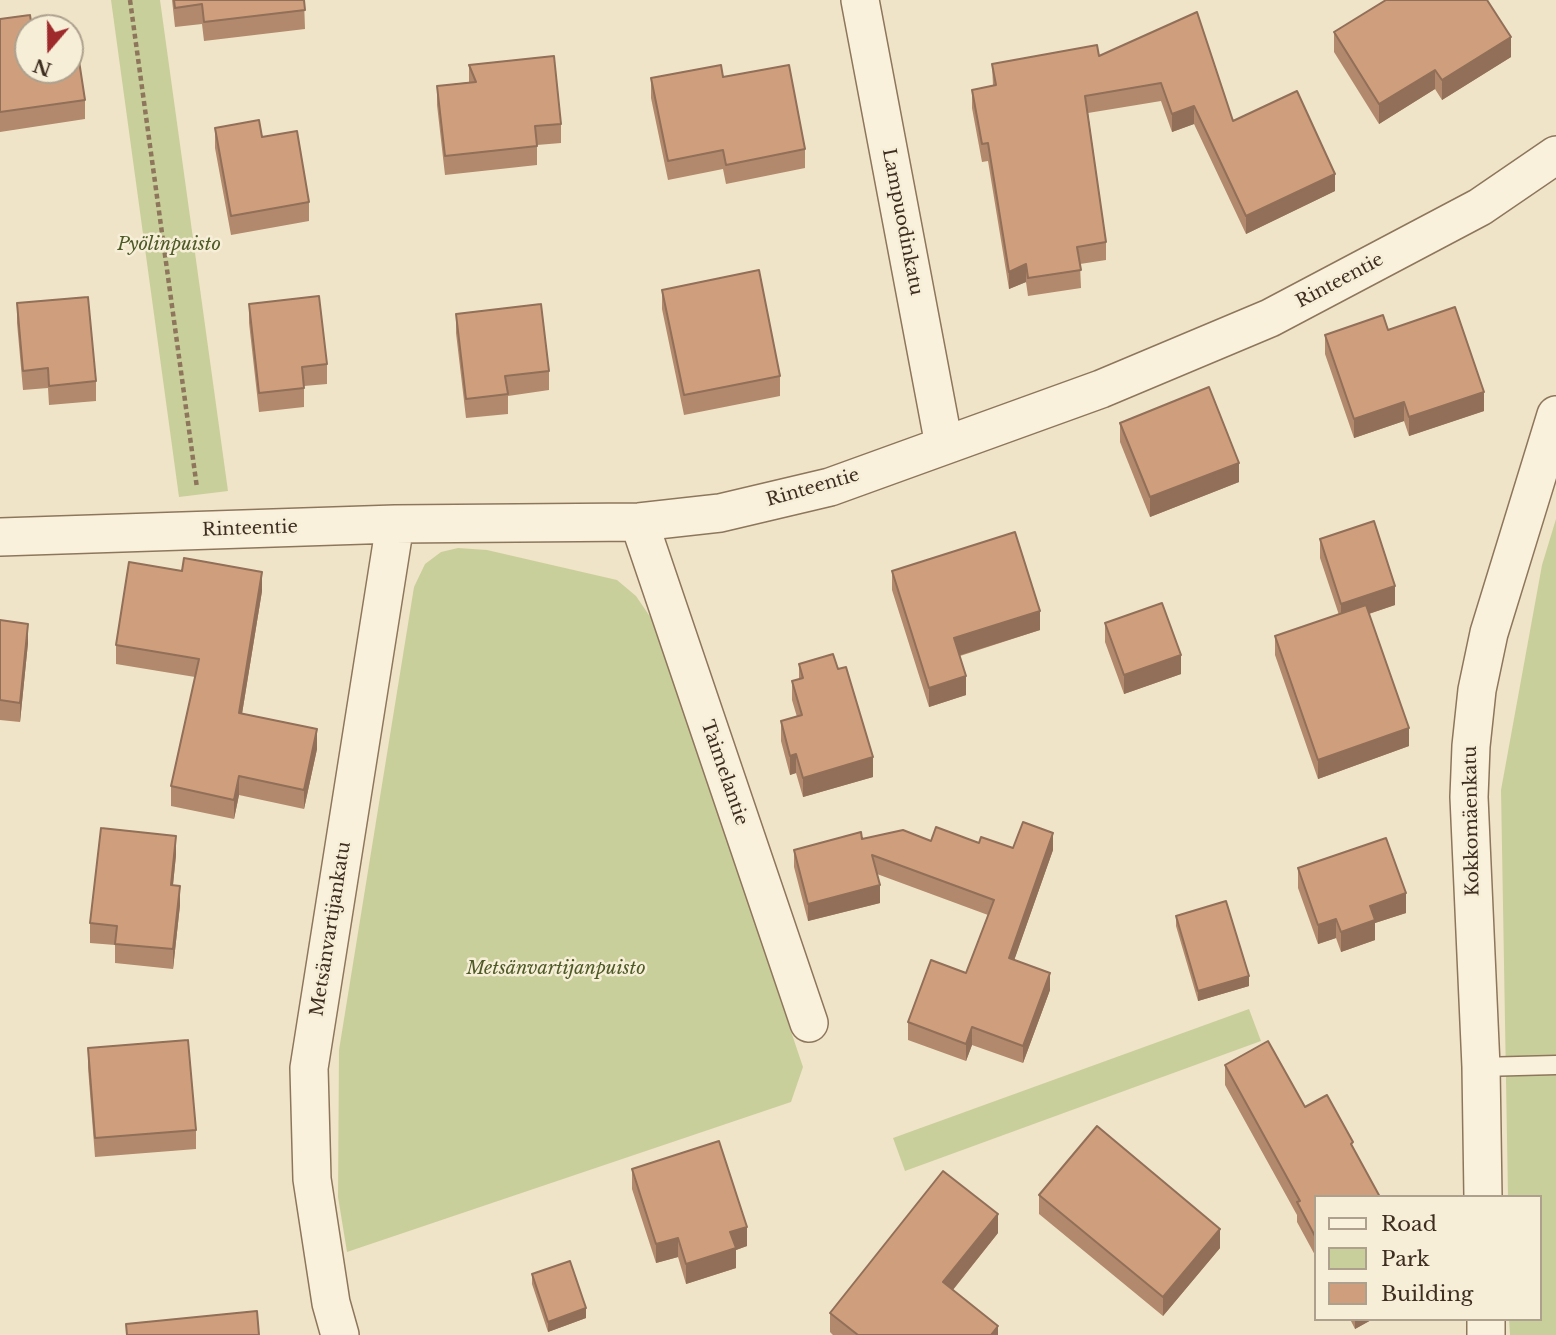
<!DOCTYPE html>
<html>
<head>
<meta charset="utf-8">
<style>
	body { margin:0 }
	#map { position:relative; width:1556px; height:1335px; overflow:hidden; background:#f0e4c8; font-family:"Libre Baskerville",serif }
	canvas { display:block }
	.legend { position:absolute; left:1314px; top:1195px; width:228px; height:126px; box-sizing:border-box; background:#f7eed8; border:2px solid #ada18e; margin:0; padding:9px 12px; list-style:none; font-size:21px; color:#3d2e20 }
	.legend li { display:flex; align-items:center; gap:14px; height:35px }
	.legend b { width:35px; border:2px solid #ada18e }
	.north { position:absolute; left:14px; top:14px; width:70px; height:70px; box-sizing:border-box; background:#f7eed8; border:2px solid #ada18e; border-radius:50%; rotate:200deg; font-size:19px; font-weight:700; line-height:28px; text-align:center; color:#3d2e20 }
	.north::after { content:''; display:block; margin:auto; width:24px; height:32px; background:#9e2a2b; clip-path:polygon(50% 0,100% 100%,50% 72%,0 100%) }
</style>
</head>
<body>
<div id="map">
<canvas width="1556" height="1335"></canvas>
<ul class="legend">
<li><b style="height:9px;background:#faf1dc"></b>Road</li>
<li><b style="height:19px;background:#c9cf9b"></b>Park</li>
<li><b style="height:19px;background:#cf9f7d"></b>Building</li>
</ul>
<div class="north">N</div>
</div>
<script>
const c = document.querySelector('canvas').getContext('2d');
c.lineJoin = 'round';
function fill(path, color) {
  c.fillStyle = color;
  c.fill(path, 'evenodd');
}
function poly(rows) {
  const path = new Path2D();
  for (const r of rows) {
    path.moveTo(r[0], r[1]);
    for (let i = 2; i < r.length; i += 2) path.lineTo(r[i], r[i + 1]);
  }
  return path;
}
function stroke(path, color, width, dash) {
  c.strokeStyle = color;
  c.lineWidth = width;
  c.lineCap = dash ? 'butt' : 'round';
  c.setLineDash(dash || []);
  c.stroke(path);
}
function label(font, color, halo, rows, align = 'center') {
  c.font = font + ' "Libre Baskerville",serif';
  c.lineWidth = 5;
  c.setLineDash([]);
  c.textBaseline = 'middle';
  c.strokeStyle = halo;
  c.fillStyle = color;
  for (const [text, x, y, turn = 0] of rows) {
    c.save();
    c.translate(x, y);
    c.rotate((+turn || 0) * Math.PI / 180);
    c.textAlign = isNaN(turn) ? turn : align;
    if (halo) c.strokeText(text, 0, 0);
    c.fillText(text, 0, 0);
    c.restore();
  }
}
fill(poly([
	[111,0,160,0,228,491,179,497],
	[1556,519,1556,1335,1510,1335,1509,1319,1540,1319,1540,1197,1508,1197,1501,790,1542,565],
	[458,548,487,550,617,580,636,596,653,621,803,1067,791,1102,347,1252,338,1197,339,1050,414,587,425,564,441,552],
	[1249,1009,1261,1041,905,1171,893,1138]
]), '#c9cf9b');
const service = poly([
	[1481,1067,1556,1065]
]);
const minor = poly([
	[860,0,944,445],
	[639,522,809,1023],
	[0,537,395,524,639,522,720,513,830,487,1101,389,1270,318,1480,207,1556,155],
	[1483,1197,1481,1067,1469,797,1471,746,1477,690,1489,633,1556,415],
	[1486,1319,1486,1335],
	[340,1335,331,1303,312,1179,309,1068,395,524]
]);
stroke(service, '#8d765c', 21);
stroke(minor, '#8d765c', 40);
stroke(poly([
	[130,0,197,488]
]), '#8d765c', 4.5, [5, 3.5]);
stroke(service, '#faf1dc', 18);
stroke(minor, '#faf1dc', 37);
fill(poly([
	[172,0,304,0,305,29,204,41,202,24,175,27],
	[1197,12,1233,121,1335,191,1246,234,1194,124,1172,132,1161,101,1088,113,1106,242,1106,260,1080,264,1081,288,1028,296,1026,282,1009,289,988,161,982,162,972,108,972,90,993,86,992,64,1099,56],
	[0,19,28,28,85,100,85,119,0,132],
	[1334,32,1511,57,1442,100,1435,89,1379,124,1334,52],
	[469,65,561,124,561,143,537,145,537,165,445,175,437,105,437,86,469,82],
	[723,77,805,149,805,168,726,184,723,169,668,180,651,98,651,78],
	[215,128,262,137,309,202,309,221,231,235,215,148],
	[662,290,780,376,780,396,684,415,662,309],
	[17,303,96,381,96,401,49,405,48,388,23,390,17,323],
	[249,304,327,364,327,384,304,386,304,407,259,412,249,323],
	[456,314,549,371,549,390,508,396,508,414,466,418,456,333],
	[1388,330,1484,411,1409,436,1404,421,1354,438,1325,354,1325,335],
	[1120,423,1239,482,1150,517,1120,442],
	[1320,539,1395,605,1369,614,1409,746,1318,779,1275,655,1275,636,1339,615,1320,558],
	[892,571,1040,630,960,656,966,695,929,707,892,590],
	[262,591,242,714,317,749,304,809,239,795,234,819,171,806,171,786,195,677,116,664,116,645],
	[0,620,28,643,20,722,0,720],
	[1105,623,1181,674,1124,694,1105,642],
	[799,664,873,777,803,797,796,773,790,775,781,741,781,721,797,717,792,700,792,681,799,679],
	[862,839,931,841,979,843,1013,848,1053,850,1014,960,1050,990,1023,1063,972,1045,966,1061,908,1040,908,1022,966,973,988,915,877,874,880,903,808,921,794,867,794,850],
	[176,855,173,885,180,905,173,969,115,963,115,945,90,943,90,923],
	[1298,868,1406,913,1375,923,1375,940,1341,952,1336,938,1318,944,1298,888],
	[1176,916,1249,986,1198,1001,1176,926],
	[88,1048,196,1130,196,1149,95,1157,88,1068],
	[1225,1065,1305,1107,1353,1148,1316,1197,1316,1257,1297,1222,1297,1215,1225,1085],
	[632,1169,747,1246,736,1250,736,1268,686,1284,678,1257,656,1263,632,1189],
	[1039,1195,1220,1248,1163,1316,1039,1214],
	[998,1233,953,1290,998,1335,833,1335,830,1332,830,1313],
	[532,1274,586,1318,548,1332,532,1284],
	[1350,1319,1373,1319,1355,1329]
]), '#b2896c');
fill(poly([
	[1511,37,1511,57,1442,100,1442,80],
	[1435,70,1435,89,1379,124,1379,104],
	[1194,106,1194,124,1172,132,1172,114],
	[1335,174,1335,191,1246,234,1246,216],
	[1026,264,1026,282,1009,289,1009,272],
	[1484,392,1484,411,1409,436,1409,417],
	[1404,402,1404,421,1354,438,1354,419],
	[1239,463,1239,482,1150,517,1150,497],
	[262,572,262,591,239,732,239,713],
	[1395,586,1395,605,1341,623,1341,604],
	[1040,611,1040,630,954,657,954,638],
	[28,624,28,643,20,722,20,703],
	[1181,655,1181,674,1124,694,1124,675],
	[966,676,966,695,929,707,929,688],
	[1409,728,1409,746,1318,779,1318,760],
	[317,729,317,749,304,809,304,790],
	[796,754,796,773,790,775,790,756],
	[873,757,873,777,803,797,803,778],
	[239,776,239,795,234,819,234,800],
	[1053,833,1053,850,1009,975,1009,958],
	[176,836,176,855,171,904,171,885],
	[880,885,880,903,808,921,808,904],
	[180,886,180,905,173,969,173,949],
	[1406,893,1406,913,1375,923,1375,940,1341,952,1341,932,1370,906],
	[1336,919,1336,938,1318,944,1318,925],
	[1050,973,1050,990,1023,1063,1023,1046],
	[1249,976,1249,986,1198,1001,1198,991],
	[972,1027,972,1045,966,1061,966,1044],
	[998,1214,998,1233,943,1302,943,1282],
	[747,1227,747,1246,736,1250,736,1268,686,1284,686,1264,730,1232],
	[1220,1229,1220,1248,1163,1316,1163,1297],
	[678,1238,678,1257,656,1263,656,1244],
	[586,1308,586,1318,548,1332,548,1322],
	[1355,1319,1373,1319,1355,1329],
	[998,1326,998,1335,991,1335]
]), '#916f58');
const building = poly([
	[174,0,304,0,305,10,204,22,202,4,175,8,174,0],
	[1386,0,1487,0,1511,37,1442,80,1435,70,1379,104,1334,32,1386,0],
	[1197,12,1233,121,1297,91,1335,174,1246,216,1194,106,1172,114,1161,83,1085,96,1106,242,1077,247,1081,270,1028,278,1026,264,1009,272,988,143,982,144,972,90,996,85,992,64,1097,45,1099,56,1197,12],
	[30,15,32,28,28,28,28,70,70,70,70,29,74,28,85,100,0,112,0,19,30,15],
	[554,56,561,124,535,126,537,146,445,156,437,86,476,82,469,65,554,56],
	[721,65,723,77,789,65,805,149,726,165,723,150,668,161,651,78,721,65],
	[259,120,262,137,297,131,309,202,231,216,215,128,259,120],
	[759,270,780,376,684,395,662,290,759,270],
	[319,296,327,364,302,367,304,388,259,393,249,304,319,296],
	[88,297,96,381,49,386,48,368,23,371,17,303,88,297],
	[541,304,549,371,505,376,508,394,466,399,456,314,541,304],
	[1455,307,1484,392,1409,417,1404,402,1354,419,1325,335,1383,315,1388,330,1455,307],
	[1209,387,1239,463,1150,497,1120,423,1209,387],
	[1374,521,1395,586,1341,604,1320,539,1374,521],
	[1015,532,1040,611,954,638,966,676,929,688,892,571,1015,532],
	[184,558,262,572,239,713,317,729,304,790,239,776,234,800,171,786,199,659,116,645,129,562,182,571,184,558],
	[1162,603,1181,655,1124,675,1105,623,1162,603],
	[1366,605,1409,728,1318,760,1275,636,1366,605],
	[0,620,28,624,20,703,0,700,0,620],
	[833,654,838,669,846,667,873,757,803,778,796,754,790,756,781,721,802,715,792,681,803,678,799,664,833,654],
	[1023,822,1053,833,1009,958,1050,973,1023,1046,972,1027,966,1044,908,1022,931,960,966,973,994,900,872,855,880,885,808,904,794,850,861,832,862,839,903,830,931,841,936,827,979,843,981,837,1013,848,1023,822],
	[101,828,176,836,171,885,180,886,173,949,115,944,117,926,90,923,101,828],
	[1386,838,1406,893,1370,906,1375,920,1341,932,1336,919,1318,925,1298,868,1386,838],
	[1226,901,1249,976,1198,991,1176,916,1226,901],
	[188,1040,196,1130,95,1138,88,1048,188,1040],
	[1268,1041,1305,1107,1327,1095,1353,1142,1351,1144,1380,1197,1316,1197,1316,1238,1297,1202,1300,1201,1225,1065,1268,1041],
	[1097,1126,1220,1229,1163,1297,1039,1195,1097,1126],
	[719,1141,747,1227,730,1232,736,1248,686,1264,678,1238,656,1244,632,1169,719,1141],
	[943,1171,998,1214,943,1282,998,1326,991,1335,858,1335,830,1313,943,1171],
	[570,1261,586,1308,548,1322,532,1274,570,1261],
	[257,1311,259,1335,127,1335,126,1324,257,1311]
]);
fill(building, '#cf9f7d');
stroke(building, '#916f58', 2);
label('18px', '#3d2e20', '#f7eed8', [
	["Lampuodinkatu",902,222,79],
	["Rinteentie",1340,281,-28],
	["Rinteentie",813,488,-16],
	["Rinteentie",250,529,-2],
	["Taimelantie",724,773,71],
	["Kokkomäenkatu",1472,821,-91],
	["Metsänvartijankatu",331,929,-81]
]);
label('italic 18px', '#4d5a26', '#f7eed8', [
	["Pyölinpuisto",169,245],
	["Metsänvartijanpuisto",556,969]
]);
</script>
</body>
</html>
